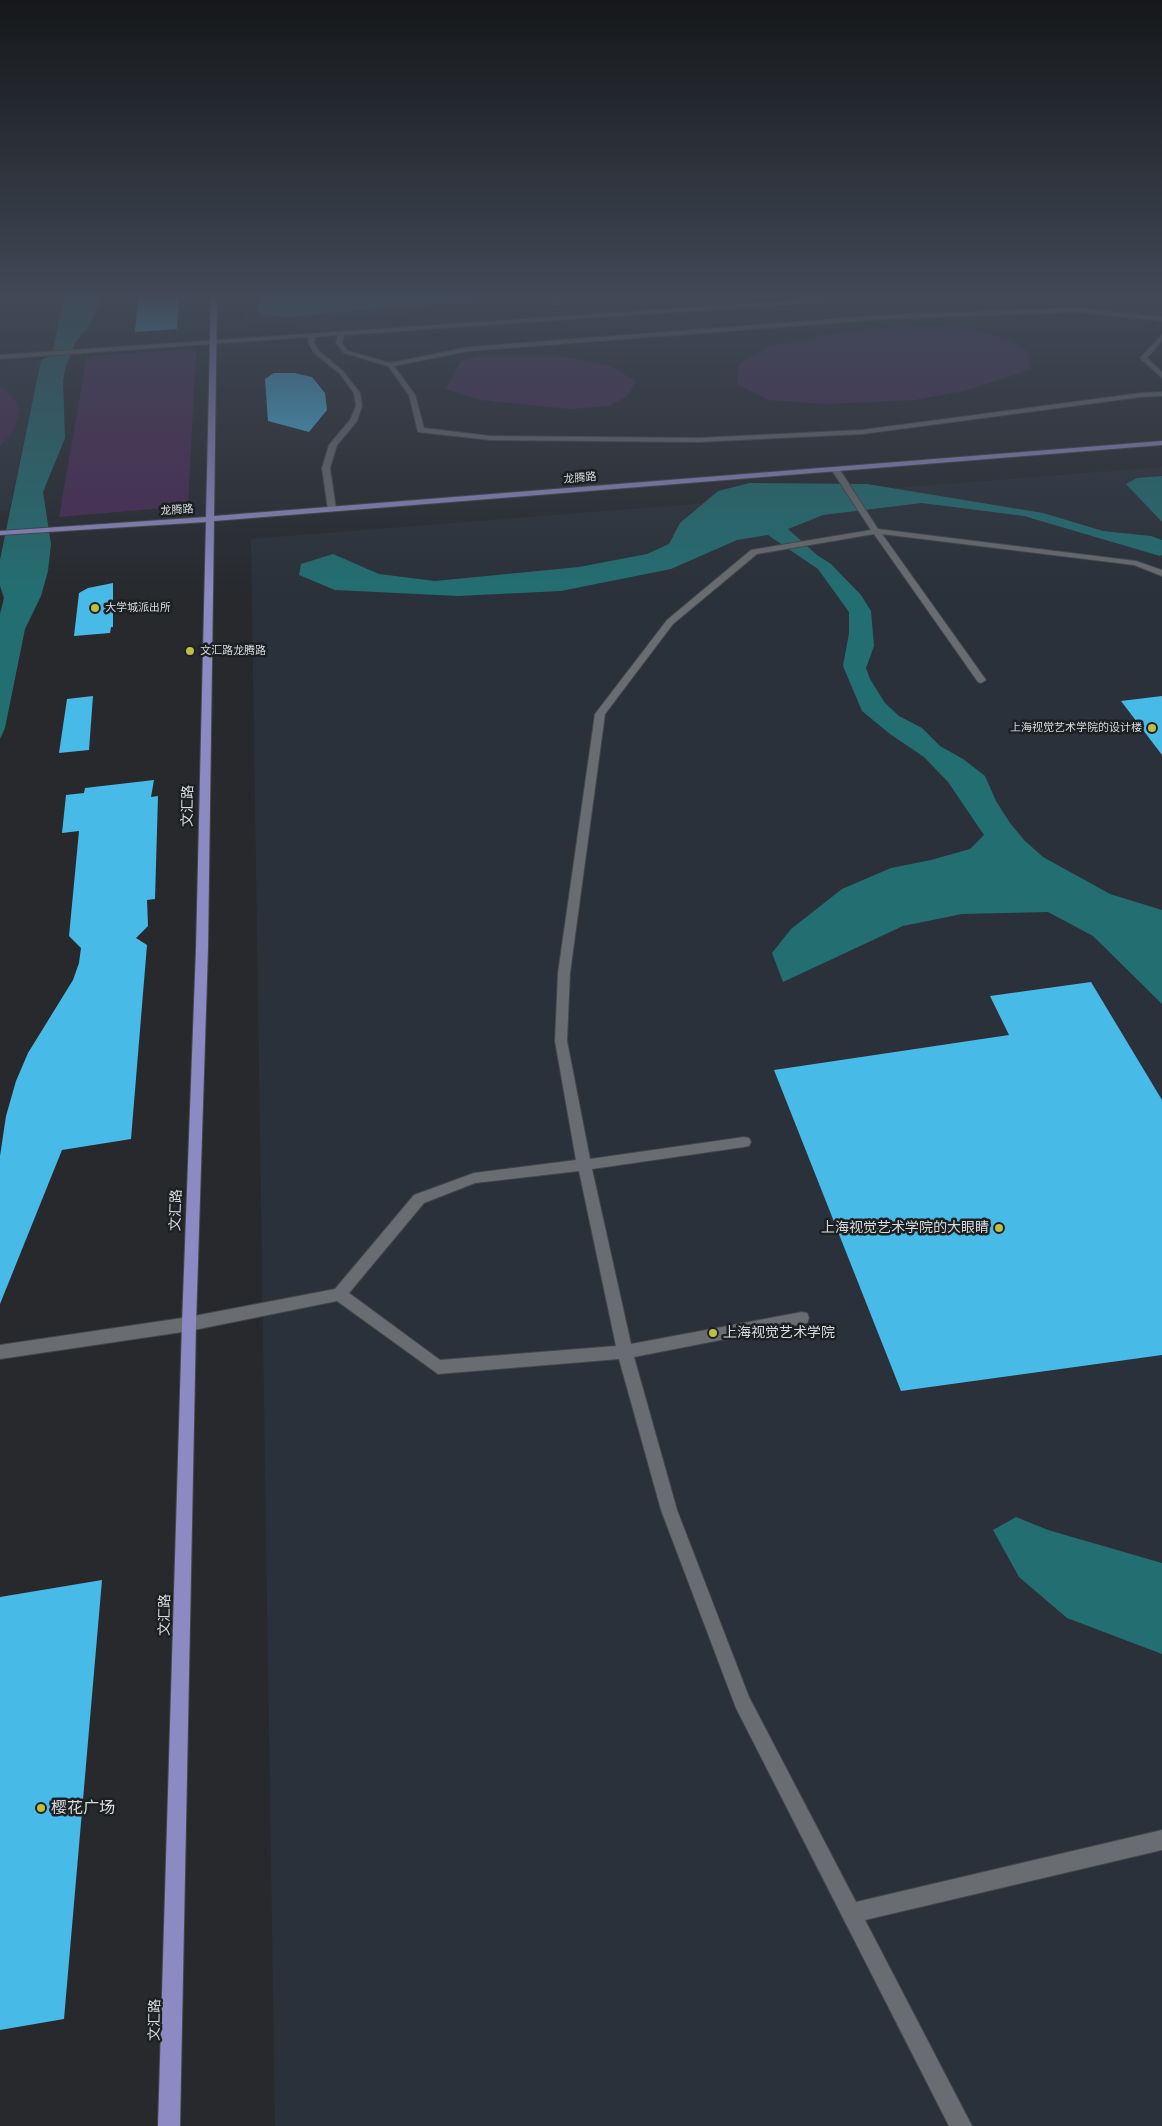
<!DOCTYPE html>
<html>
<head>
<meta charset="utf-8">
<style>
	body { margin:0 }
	canvas { display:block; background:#27292d }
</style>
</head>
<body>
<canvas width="1162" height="2126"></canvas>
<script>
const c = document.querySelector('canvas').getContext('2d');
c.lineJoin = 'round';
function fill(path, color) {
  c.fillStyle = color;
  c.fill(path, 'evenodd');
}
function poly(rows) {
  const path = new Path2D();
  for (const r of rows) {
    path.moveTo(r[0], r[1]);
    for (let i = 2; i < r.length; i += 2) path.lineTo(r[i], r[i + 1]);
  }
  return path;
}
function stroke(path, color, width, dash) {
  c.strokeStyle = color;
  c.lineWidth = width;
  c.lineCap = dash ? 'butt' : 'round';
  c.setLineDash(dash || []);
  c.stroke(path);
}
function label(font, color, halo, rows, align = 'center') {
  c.font = font + ' Quicksand,"Noto Sans SC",sans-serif';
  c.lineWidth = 5;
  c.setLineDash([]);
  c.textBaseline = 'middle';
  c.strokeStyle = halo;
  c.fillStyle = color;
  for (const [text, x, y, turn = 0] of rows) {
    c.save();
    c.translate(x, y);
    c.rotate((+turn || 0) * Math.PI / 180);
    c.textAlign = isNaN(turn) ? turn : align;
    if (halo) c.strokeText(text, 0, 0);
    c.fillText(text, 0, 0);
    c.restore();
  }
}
fill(poly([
	[245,296,686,296,245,325],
	[41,360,9,510,0,511,0,363],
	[1162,467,1162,2126,275,2126,251,539]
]), '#2b313a');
fill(poly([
	[929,326,974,329,1013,341,1027,352,1032,369,964,391,914,400,826,404,768,400,737,384,739,364,766,348,826,334,885,328],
	[196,349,188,506,59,517,87,356],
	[511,355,567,357,613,367,636,382,627,396,609,406,570,409,481,400,446,389,461,361,480,356],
	[0,386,15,400,20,410,14,430,0,446]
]), '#492a54');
fill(poly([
	[72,296,100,296,99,305,88,327,76,341,66,366,63,380,65,438,43,492,51,544,48,571,41,596,25,629,5,728,0,739,0,614,4,598,0,586,0,560,41,360,59,352],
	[260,296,320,296,354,298,376,296,511,296,495,301,395,307,289,317,269,316,258,313],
	[1162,476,1162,522,1126,484,1137,478],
	[750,483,867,484,1043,513,1103,531,1151,536,1162,540,1162,555,1160,556,1024,516,922,503,823,515,788,529,817,555,831,564,861,595,871,611,874,646,866,668,870,679,885,703,899,716,922,728,940,746,963,759,985,776,996,801,1010,823,1024,840,1043,857,1110,894,1162,910,1162,1004,1093,936,1048,912,962,914,903,926,783,982,772,953,791,929,842,889,891,868,931,860,970,849,984,835,948,782,924,757,890,734,862,711,843,666,849,633,849,612,818,569,768,535,737,540,671,569,561,591,458,596,335,590,299,575,301,564,333,554,379,574,435,581,579,567,647,554,669,544,680,523,718,491],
	[1016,1517,1048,1530,1162,1563,1162,1654,1067,1618,1019,1577,993,1530]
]), '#236e71');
fill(poly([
	[64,296,76,296,60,384,53,388,46,384,64,296]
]), '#236e71');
fill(poly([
	[138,296,179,296,177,329,135,332],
	[274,373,294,373,312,377,325,393,327,410,309,432,268,421,265,379],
	[113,583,113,627,111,627,110,633,74,636,79,593,88,588],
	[93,696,89,750,59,753,67,699],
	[1162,696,1162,755,1121,701],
	[154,780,151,797,158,796,155,899,147,900,148,926,136,938,147,945,131,1139,62,1150,0,1304,0,1156,6,1116,16,1081,28,1053,73,980,79,963,81,948,69,936,79,831,62,833,66,795,84,793,85,788],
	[1091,982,1162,1100,1162,1355,901,1391,774,1070,1009,1035,990,996],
	[102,1580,64,2019,0,2030,0,1597]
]), '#48bae7');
const minor = poly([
	[549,296,555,296,558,305,554,305,549,296],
	[859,296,881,296,878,298,344,335,342,343,348,351,390,363,469,347,887,315,1077,308,1162,317,1162,321,1077,312,887,319,469,351,394,366,415,395,424,428,490,436,698,438,862,430,1141,393,1162,392,1162,396,1141,397,862,434,698,442,490,440,418,432,409,395,388,366,344,353,336,343,338,335,315,337,314,343,319,351,343,371,360,393,362,406,357,421,337,445,330,468,336,509,332,511,328,509,322,468,329,445,350,420,356,406,354,393,339,373,314,353,308,343,309,337,0,359,0,355,859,296],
	[1162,335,1162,341,1147,358,1162,372,1162,378,1140,358,1162,335],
	[832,467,838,467,878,529,1136,561,1162,570,1162,576,1134,565,882,534,986,680,981,683,978,682,874,534,757,554,673,624,605,714,570,973,567,1041,590,1159,744,1137,749,1138,751,1142,749,1146,744,1147,592,1169,631,1344,802,1312,807,1313,809,1318,807,1323,802,1324,634,1357,677,1510,749,1697,856,1902,1162,1830,1162,1850,865,1920,972,2126,949,2126,736,1708,661,1510,619,1359,438,1374,337,1301,189,1331,0,1359,0,1345,189,1317,335,1289,414,1195,474,1173,576,1160,555,1041,558,973,595,714,667,620,751,550,871,530,831,469,832,467],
	[579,1171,616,1346,440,1360,349,1293,424,1203,475,1183,579,1171]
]);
const major = poly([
	[211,296,217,296,214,516,1162,441,1162,445,214,521,208,948,196,1324,180,2126,158,2126,182,1324,196,948,206,522,0,535,0,531,206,517,211,296]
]);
stroke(minor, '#444649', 2);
stroke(major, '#444649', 2);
fill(minor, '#696c70');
fill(major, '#8d89c2');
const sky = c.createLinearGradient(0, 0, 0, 593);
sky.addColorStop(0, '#151719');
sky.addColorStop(0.5, '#414957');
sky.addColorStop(1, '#41495700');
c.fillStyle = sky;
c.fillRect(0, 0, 1162, 593);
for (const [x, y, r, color] of [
	[95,608,5,"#bfbe41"],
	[190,651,5,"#bfbe41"],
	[1152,728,5,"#bfbe41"],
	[999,1228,5,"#bfbe41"],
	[713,1333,5,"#bfbe41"],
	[41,1808,5,"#bfbe41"]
]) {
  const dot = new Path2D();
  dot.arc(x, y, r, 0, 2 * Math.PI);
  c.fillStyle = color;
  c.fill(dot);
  stroke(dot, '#1d2023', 2);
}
label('11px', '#d8dadc', '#1d2023', [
	["龙腾路",580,478,-5],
	["龙腾路",177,510,-4]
]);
label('11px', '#d8dadc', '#1d2023', [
	["大学城派出所",105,608],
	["文汇路龙腾路",200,651],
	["上海视觉艺术学院的设计楼",1142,728,"right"]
], 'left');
label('14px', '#d8dadc', '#1d2023', [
	["文汇路",188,806,-89],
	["文汇路",176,1210,-88],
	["文汇路",165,1615,-89],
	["文汇路",155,2020,-89]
]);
label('14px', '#d8dadc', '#1d2023', [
	["上海视觉艺术学院的大眼睛",989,1228],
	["上海视觉艺术学院",723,1333,"left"]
], 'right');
label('16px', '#d8dadc', '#1d2023', [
	["樱花广场",51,1808]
], 'left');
</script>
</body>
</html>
